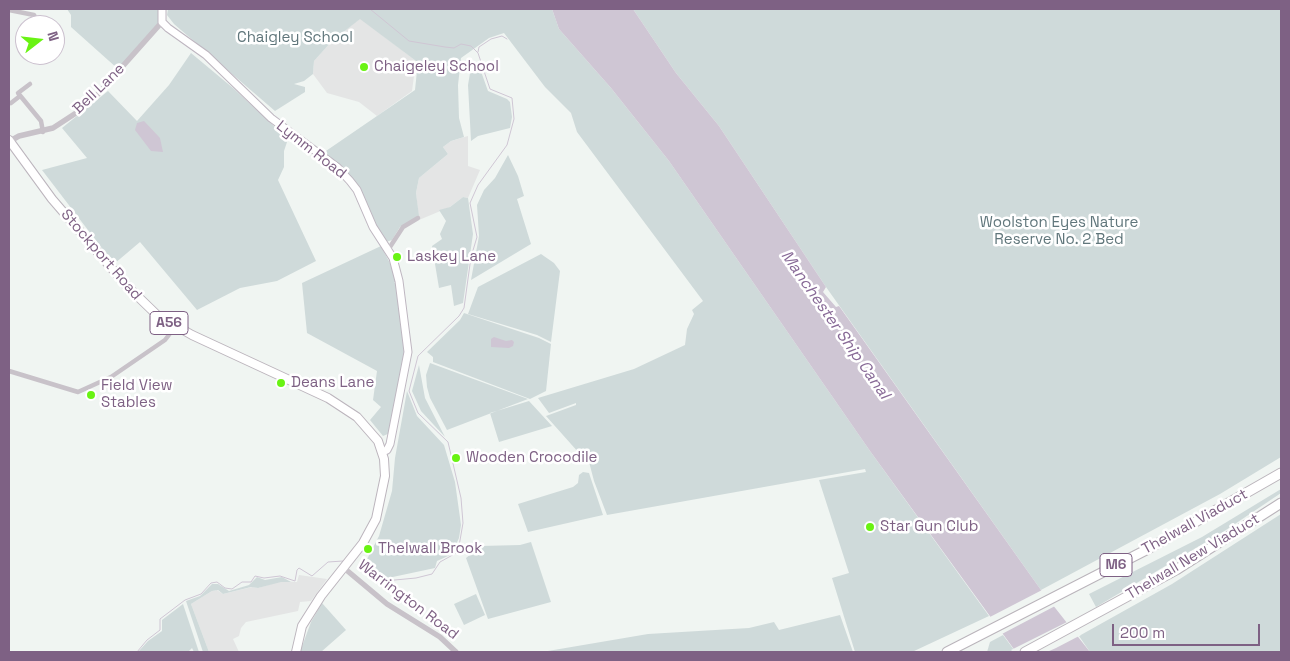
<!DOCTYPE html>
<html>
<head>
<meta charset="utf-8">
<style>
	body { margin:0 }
	#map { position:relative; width:1290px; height:661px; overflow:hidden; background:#f0f5f2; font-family:"Space Grotesk",sans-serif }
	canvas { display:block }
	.frame { position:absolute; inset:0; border:10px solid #7e6184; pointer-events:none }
	.north { position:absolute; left:15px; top:15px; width:50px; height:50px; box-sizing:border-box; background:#fff; border:1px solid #cbc0ce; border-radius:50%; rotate:74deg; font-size:14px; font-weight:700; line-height:20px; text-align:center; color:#7e6184 }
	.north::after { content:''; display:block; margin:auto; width:18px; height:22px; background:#69f313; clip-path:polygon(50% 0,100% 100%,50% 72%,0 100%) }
	.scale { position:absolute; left:1112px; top:624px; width:148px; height:22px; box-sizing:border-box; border:2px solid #7e6184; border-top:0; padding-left:6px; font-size:15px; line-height:18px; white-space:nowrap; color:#7e6184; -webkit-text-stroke:4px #fff; paint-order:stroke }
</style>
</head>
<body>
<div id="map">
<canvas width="1290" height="661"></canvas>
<div class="frame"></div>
<div class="north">N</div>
<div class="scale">200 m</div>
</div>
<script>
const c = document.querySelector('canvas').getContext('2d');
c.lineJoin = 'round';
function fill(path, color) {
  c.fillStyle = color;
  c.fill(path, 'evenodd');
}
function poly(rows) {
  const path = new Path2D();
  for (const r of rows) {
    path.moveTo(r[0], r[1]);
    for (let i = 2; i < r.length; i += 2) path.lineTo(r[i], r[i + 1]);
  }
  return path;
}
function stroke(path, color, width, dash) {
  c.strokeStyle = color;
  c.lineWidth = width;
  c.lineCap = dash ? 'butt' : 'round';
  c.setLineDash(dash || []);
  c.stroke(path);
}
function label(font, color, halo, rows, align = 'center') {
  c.font = font + ' "Space Grotesk",sans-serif';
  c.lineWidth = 5;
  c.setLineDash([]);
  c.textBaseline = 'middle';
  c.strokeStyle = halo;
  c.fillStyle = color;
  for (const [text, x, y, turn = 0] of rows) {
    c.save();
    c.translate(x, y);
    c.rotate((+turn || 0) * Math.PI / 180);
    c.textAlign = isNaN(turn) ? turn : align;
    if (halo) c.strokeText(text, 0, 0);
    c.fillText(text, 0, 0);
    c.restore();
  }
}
fill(poly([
	[360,18,416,61,412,91,377,116,359,102,327,93,313,74,314,61,332,41],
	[468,136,468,166,480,170,468,198,463,197,450,207,419,220,416,193,419,178,448,154,443,147,451,141],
	[299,575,327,579,311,601,300,602,298,611,246,622,241,628,239,636,233,639,239,652,209,652,191,604,212,591,217,590,223,594,252,587,258,588,281,581,297,582]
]), '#e4e5e5');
fill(poly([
	[67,9,159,9,158,20,162,25,118,69,71,27,71,15],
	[168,9,552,9,559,29,611,88,669,161,870,451,989,616,912,652,855,652,832,578,849,573,819,480,866,472,865,469,607,515,594,481,588,458,579,453,546,416,576,405,576,403,549,413,538,398,634,369,685,345,687,329,694,314,692,310,703,301,577,132,571,113,545,87,504,33,489,38,461,58,458,85,459,118,464,137,451,141,443,147,448,154,419,178,416,193,419,216,400,227,392,240,386,242,376,225,360,188,323,153,415,90,418,61,416,61,360,19,332,41,314,61,313,74,304,81,294,84,305,87,305,92,275,111,174,24,167,15],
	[633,9,1281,9,1281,457,1220,494,1041,590,826,287,719,126,676,73],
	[191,53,233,88,288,139,284,151,284,167,278,180,316,261,277,281,240,288,197,310,140,242,114,264,42,170,87,158,62,128,108,91,137,121,169,85],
	[478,63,488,91,507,99,510,102,512,117,510,128,478,136,471,141,468,85,470,73],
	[508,155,518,176,524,196,517,199,531,244,471,280,479,236,477,205,484,190,495,178],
	[463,197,468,198,473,234,463,303,454,306,451,285,439,288,432,246,442,239,440,234,446,221,439,210,450,207],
	[381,246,393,269,396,282,394,282,397,285,405,351,390,433,383,436,370,420,381,407,373,400,377,371,307,333,302,283],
	[541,254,554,263,560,271,551,342,537,335,468,314,478,287],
	[464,313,539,338,551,344,546,391,530,399,433,362,433,357,427,352,460,320],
	[430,363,528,399,447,430,430,398,427,387,426,375],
	[419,365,425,398,445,437,421,411,412,391],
	[407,391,417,416,444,445,455,482,461,525,459,538,453,551,448,556,437,561,435,568,388,578,378,575,364,565,379,536,392,491,395,458],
	[529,401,552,426,499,442,490,413],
	[583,472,589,473,603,515,528,532,518,504,573,487,578,483,579,475],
	[1281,489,1281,493,1223,532,1096,607,1089,594,1202,537],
	[1281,514,1281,652,1090,652,1079,636,1172,584],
	[531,542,551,602,488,619,466,558,481,546,520,545],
	[257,577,265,580,282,577,291,582,281,582,258,588,251,587,223,594,218,590,212,591,191,604,209,652,203,652,186,601,200,596,212,584,218,584,229,591,249,585],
	[476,594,485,615,464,625,454,604],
	[322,603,346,630,321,652,300,652,311,622],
	[183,604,199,652,194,652,192,648,188,652,138,652,148,641,162,631,162,620],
	[840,615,853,652,542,652,648,634,749,628,774,622,779,630],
	[1003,635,1014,650,1010,652,987,652,990,642]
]), '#cfdada');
fill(poly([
	[552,9,633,9,676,73,719,126,826,287,823,292,836,307,839,306,1041,590,1090,652,1016,652,870,451,669,161,611,88,559,29],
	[144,121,160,138,163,152,151,151,135,130,137,123],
	[494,337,506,341,512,340,514,342,513,346,509,348,491,347,491,339]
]), '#cfc6d4');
fill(poly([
	[1044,589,1057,605,1000,635,988,618],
	[1069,621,1081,635,1056,648,1047,652,1013,652,1011,650]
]), '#f0f5f2');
stroke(poly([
	[478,52,479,47,491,39,502,36,507,39],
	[361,566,374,578,384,581,416,578,432,574,440,562,458,552,463,523,461,498,448,442,418,413,409,391,418,356,459,316,464,308,471,257,477,237,470,203,478,185,507,145,514,119,512,98,490,89,478,53,471,46,461,44,454,48,445,47,409,41,370,9],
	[133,652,137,652,147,640,160,630,160,619,185,600,201,594,211,583,217,582,225,588,232,589,242,582,251,582,255,576,264,578,280,576,295,581,297,570,299,568,312,576,328,562,343,561]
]), '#cfc6d4', 1);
const secondary = poly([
	[162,9,162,22,168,28,206,55,271,118,337,167,350,181,357,190,373,227,393,258,399,281,408,352,390,444,387,450,382,452]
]);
const primary = poly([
	[9,140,52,199,127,286,157,315,192,335,328,398,357,417,378,441,384,459,385,476,376,519,363,543,321,596,302,626,296,652]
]);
const motorway = poly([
	[947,652,1148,549,1281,473],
	[1025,652,1176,570,1281,503]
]);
stroke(secondary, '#beb6c0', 9);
stroke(primary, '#bcb5bd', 10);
stroke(motorway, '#bab4bb', 11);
stroke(poly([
	[9,10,34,15,37,22],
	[30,84,18,93,41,121,43,132],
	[11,103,20,96],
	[388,250,403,227,418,218],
	[9,371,78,392,111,377,165,340,175,327]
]), '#c8c2c9', 4.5);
stroke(poly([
	[10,141,19,136,53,128,76,113,98,94,162,22],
	[344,568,387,604,440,637,456,652]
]), '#c8c2c9', 5.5);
stroke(secondary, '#fff', 7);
stroke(primary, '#fff', 8);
stroke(motorway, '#fff', 9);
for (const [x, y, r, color] of [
	[364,67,5,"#69f313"],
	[397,257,5,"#69f313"],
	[281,383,5,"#69f313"],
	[91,395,5,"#69f313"],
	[456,458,5,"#69f313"],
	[870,527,5,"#69f313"],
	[368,549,5,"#69f313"]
]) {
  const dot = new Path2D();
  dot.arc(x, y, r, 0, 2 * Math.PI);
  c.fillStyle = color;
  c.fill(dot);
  stroke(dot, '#fff', 2);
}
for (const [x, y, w] of [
	[169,323,38],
	[1116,565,32]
]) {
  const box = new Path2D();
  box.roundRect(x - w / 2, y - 11.5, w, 23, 4);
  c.fillStyle = '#fff';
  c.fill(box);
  stroke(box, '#7e6184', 1);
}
label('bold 14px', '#7e6184', null, [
	["A56",169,323],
	["M6",1116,565]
]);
label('15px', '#60767b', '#fff', [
	["Chaigley School",295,38],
	["Woolston Eyes Nature",1059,223],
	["Reserve No. 2 Bed",1059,240]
]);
label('15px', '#7e6184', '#fff', [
	["Chaigeley School",374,67],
	["Laskey Lane",407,257],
	["Deans Lane",291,383],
	["Field View",101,386],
	["Stables",101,403],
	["Wooden Crocodile",466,458],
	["Star Gun Club",880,527],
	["Thelwall Brook",378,549]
], 'left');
label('15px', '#7e6184', '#fff', [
	["Bell Lane",99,89,-44],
	["Lymm Road",311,150,38],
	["Stockport Road",101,255,49],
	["Thelwall Viaduct",1195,522,-29],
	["Thelwall New Viaduct",1193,557,-31],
	["Warrington Road",408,600,37]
]);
label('italic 16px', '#886a97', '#fff', [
	["Manchester Ship Canal",835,325,55]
]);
</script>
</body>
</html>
